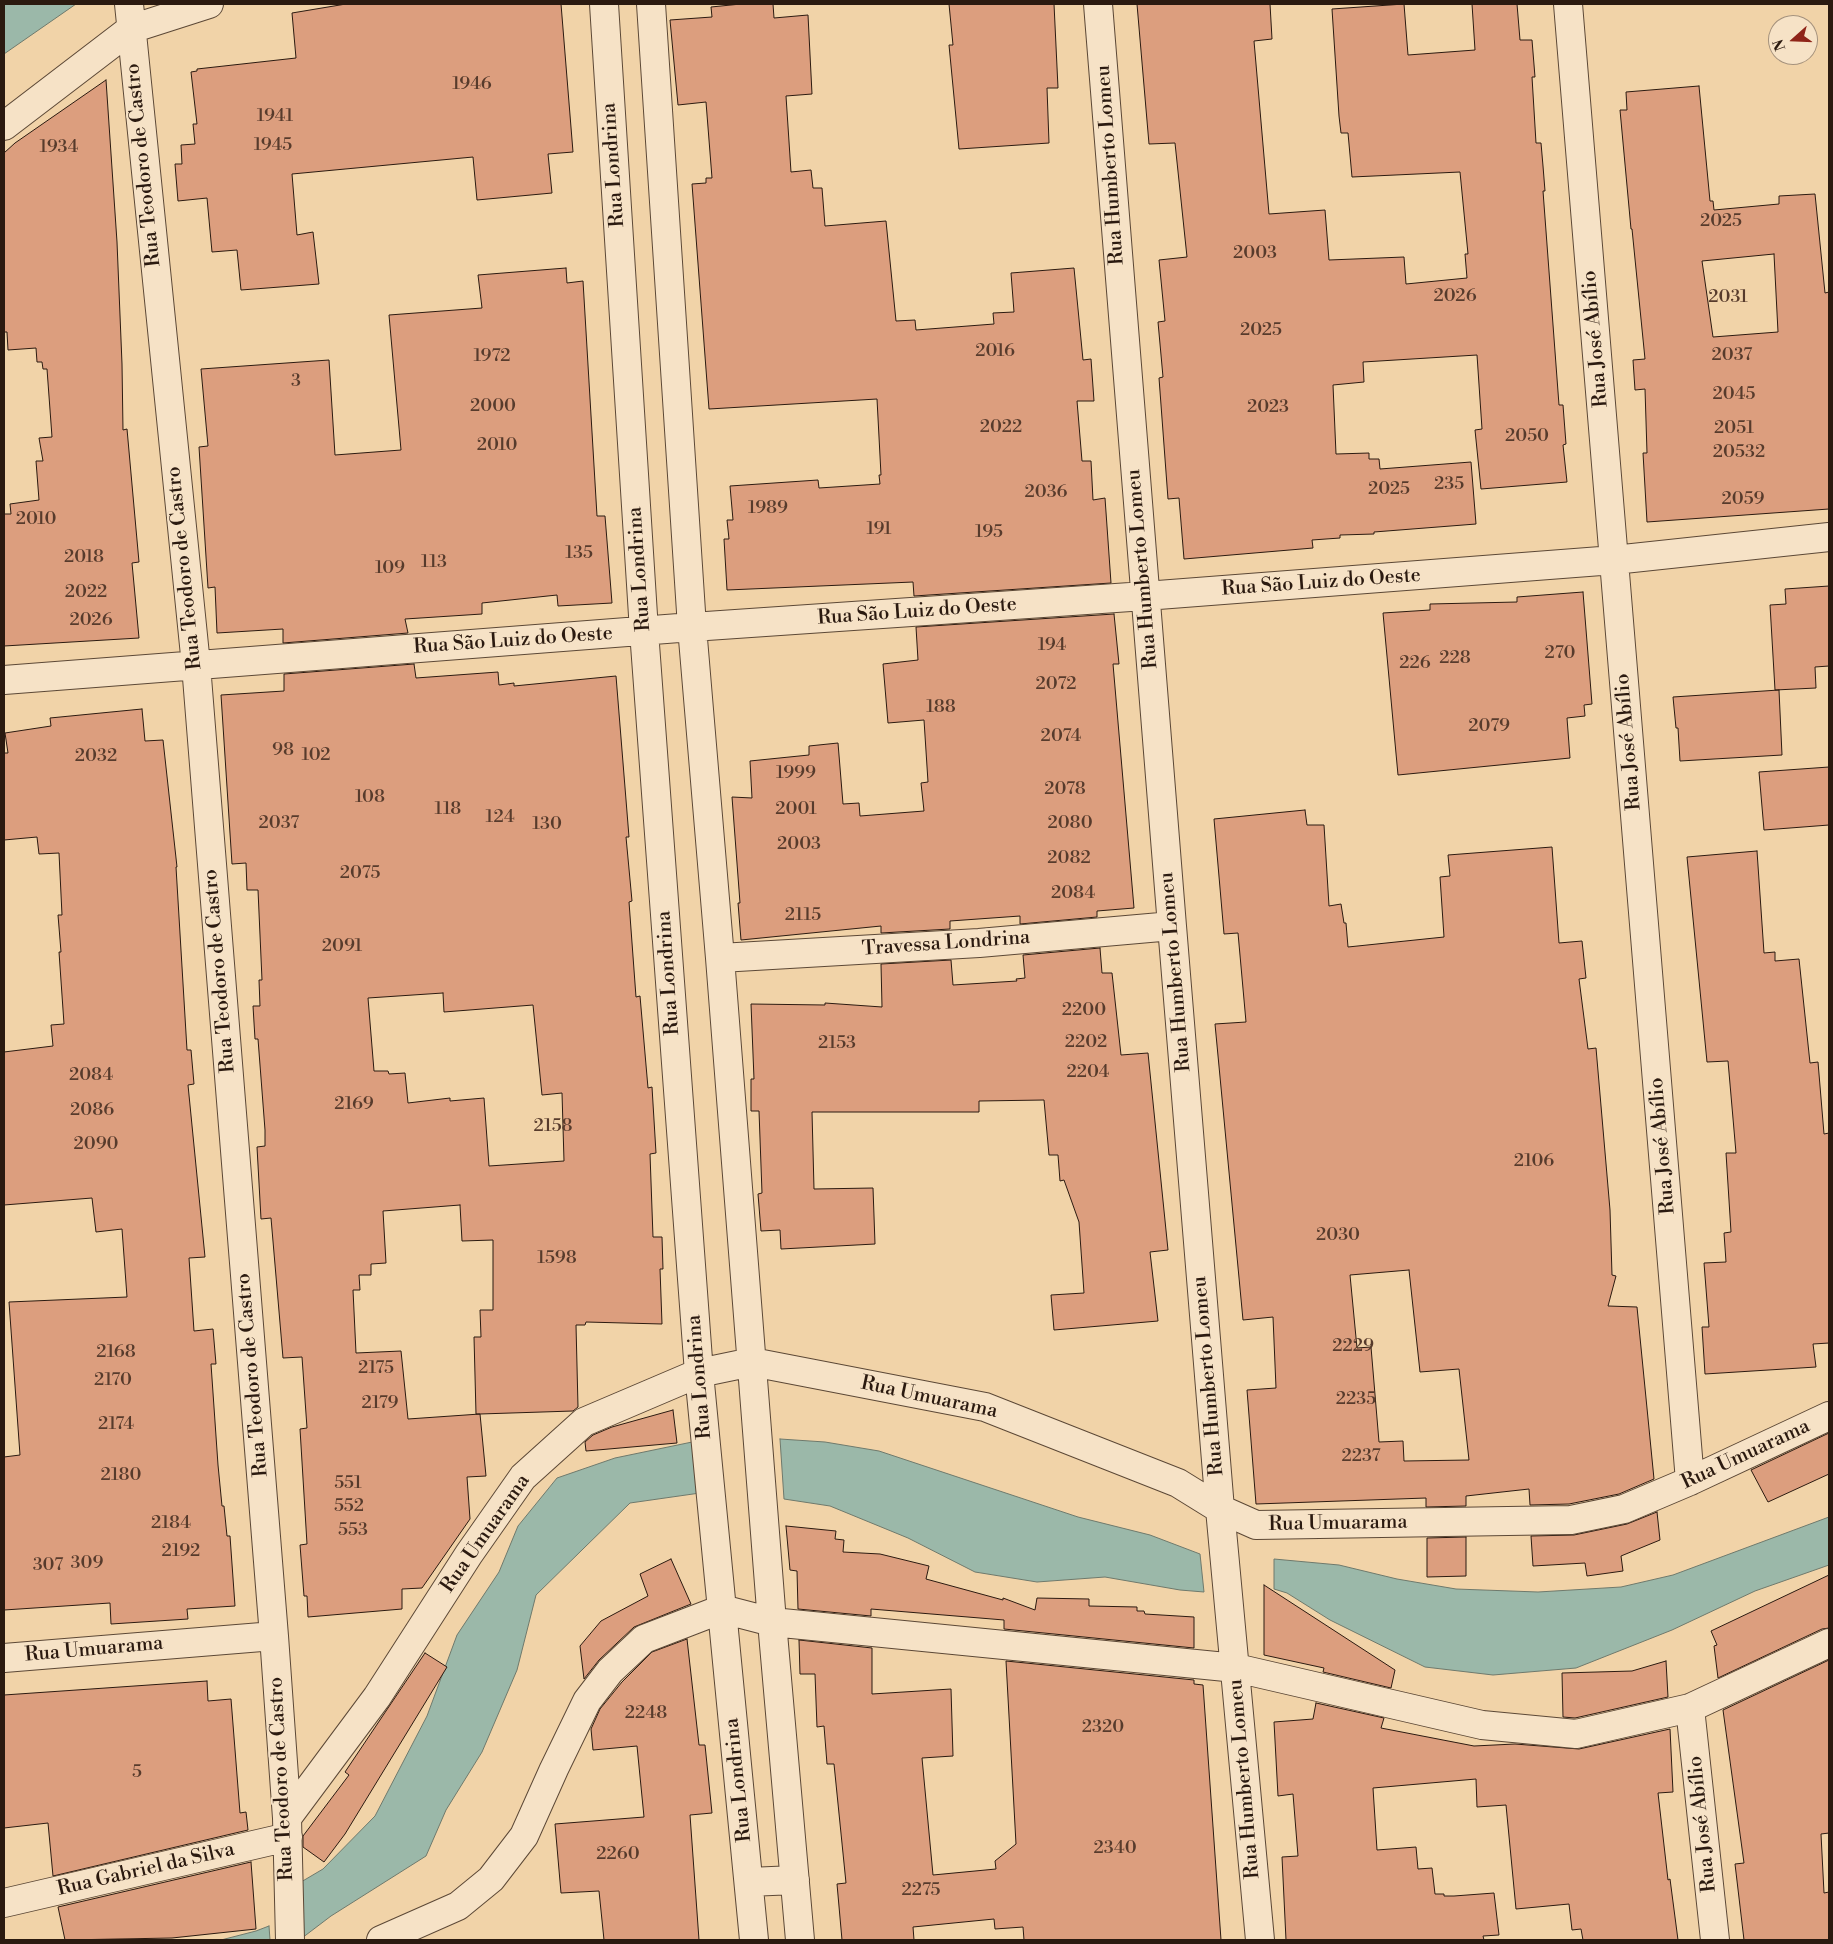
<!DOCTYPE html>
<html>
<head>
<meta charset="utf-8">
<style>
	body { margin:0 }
	#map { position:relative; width:1833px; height:1944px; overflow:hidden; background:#f1d3a8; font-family:"Libre Bodoni",serif }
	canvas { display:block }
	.frame { position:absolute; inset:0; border:5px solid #2b1a10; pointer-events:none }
	.north { position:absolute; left:1768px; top:15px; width:50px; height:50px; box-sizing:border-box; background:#f6e2c6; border:1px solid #a5927d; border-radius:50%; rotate:250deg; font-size:14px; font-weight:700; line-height:20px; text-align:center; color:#2b1a10 }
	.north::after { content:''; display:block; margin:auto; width:18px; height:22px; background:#8f2418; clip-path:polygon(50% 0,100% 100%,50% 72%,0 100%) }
</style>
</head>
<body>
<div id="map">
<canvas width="1833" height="1944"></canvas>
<div class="frame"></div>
<div class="north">N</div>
</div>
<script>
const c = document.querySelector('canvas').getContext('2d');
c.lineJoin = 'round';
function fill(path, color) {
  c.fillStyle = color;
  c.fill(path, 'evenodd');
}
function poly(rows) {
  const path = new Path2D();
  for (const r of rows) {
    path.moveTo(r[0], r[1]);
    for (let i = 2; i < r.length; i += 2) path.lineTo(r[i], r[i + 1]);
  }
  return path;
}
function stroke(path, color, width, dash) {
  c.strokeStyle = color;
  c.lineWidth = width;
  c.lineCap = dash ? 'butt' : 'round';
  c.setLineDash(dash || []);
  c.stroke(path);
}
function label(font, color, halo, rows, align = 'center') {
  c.font = font + ' "Libre Bodoni",serif';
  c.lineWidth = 4;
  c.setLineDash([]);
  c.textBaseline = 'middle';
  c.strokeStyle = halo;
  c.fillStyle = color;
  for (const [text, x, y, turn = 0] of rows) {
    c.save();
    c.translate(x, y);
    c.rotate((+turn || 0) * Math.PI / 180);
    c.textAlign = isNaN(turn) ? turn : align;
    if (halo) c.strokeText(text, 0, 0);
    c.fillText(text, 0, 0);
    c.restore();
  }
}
const water = poly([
	[4,4,76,4,4,54,4,4],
	[780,1439,825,1442,879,1451,1078,1517,1150,1535,1200,1554,1204,1592,1180,1590,1105,1577,1037,1582,975,1572,908,1538,830,1506,784,1499,780,1439],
	[697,1441,700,1493,630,1503,536,1595,517,1670,482,1752,446,1810,426,1856,331,1916,302,1938,301,1882,323,1869,375,1816,427,1716,457,1635,499,1572,518,1526,557,1478,615,1458,697,1441],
	[1829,1517,1829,1565,1755,1591,1672,1630,1576,1668,1493,1675,1425,1667,1330,1620,1287,1593,1274,1589,1274,1559,1339,1565,1397,1579,1456,1589,1538,1592,1621,1587,1673,1575,1829,1517],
	[269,1926,270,1940,221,1940,256,1931,269,1926]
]);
fill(water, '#9bb8a9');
stroke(water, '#6e796c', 1);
const building = poly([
	[346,4,561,4,573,152,548,154,552,193,477,200,473,157,292,174,297,235,313,232,319,284,241,290,237,250,212,252,207,198,178,201,175,164,182,164,181,145,195,144,193,124,197,124,191,72,197,71,197,69,296,58,292,13,346,4],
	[741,4,773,4,774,18,808,15,812,94,786,96,791,172,811,170,813,188,822,188,825,226,886,221,896,321,915,320,916,330,994,324,993,313,1014,312,1011,273,1074,268,1083,360,1091,359,1094,401,1077,401,1082,461,1091,461,1093,500,1105,498,1111,583,914,596,913,582,727,590,724,539,729,539,727,520,733,520,730,486,818,480,819,488,880,484,879,475,881,475,877,399,709,409,692,184,706,183,706,178,712,178,706,102,678,105,670,20,712,17,711,7,741,4],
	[949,4,1054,4,1058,88,1047,88,1049,143,959,149,949,45,953,45,949,4],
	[1137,4,1270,4,1272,39,1254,41,1269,214,1325,210,1329,260,1404,257,1406,284,1467,278,1465,254,1468,254,1460,172,1352,177,1348,133,1341,133,1339,116,1332,9,1404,4,1408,55,1475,50,1472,4,1517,4,1520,40,1532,40,1535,77,1532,77,1536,143,1541,143,1543,166,1545,191,1543,191,1559,405,1563,405,1566,444,1563,445,1567,482,1481,489,1475,430,1482,429,1477,355,1363,362,1364,382,1333,385,1336,454,1369,453,1369,459,1379,459,1380,469,1471,462,1476,524,1374,532,1374,534,1340,535,1340,538,1312,540,1313,548,1184,559,1179,498,1168,499,1159,378,1163,377,1158,322,1165,321,1159,260,1187,257,1175,143,1149,144,1137,4],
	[106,80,117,242,122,364,123,430,127,429,136,529,139,562,132,563,139,638,4,646,4,514,11,514,10,504,39,500,36,461,43,461,39,438,52,437,47,369,43,369,42,362,37,362,36,348,8,350,7,332,4,332,4,153,15,143,106,80],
	[1699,86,1710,201,1713,201,1714,210,1779,204,1779,196,1815,194,1825,293,1829,292,1829,509,1647,522,1643,453,1647,453,1645,389,1635,390,1633,360,1645,359,1632,229,1631,229,1620,110,1627,110,1626,92,1699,86],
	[1774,254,1778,332,1713,337,1702,261,1774,254],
	[566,268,567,283,583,281,597,516,605,516,612,603,558,606,557,595,482,603,482,614,405,619,408,633,283,643,283,629,217,633,215,587,208,588,199,447,208,446,201,369,329,360,335,455,401,450,389,315,482,308,478,275,566,268],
	[1829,586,1829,666,1815,667,1816,688,1775,690,1770,605,1786,604,1785,589,1829,586],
	[1583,592,1592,704,1584,705,1585,716,1567,718,1570,758,1398,775,1383,613,1430,610,1430,604,1517,602,1517,597,1583,592],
	[1114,614,1119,664,1113,664,1134,908,1097,911,1097,917,1020,924,1020,916,950,921,950,929,881,933,881,926,741,940,738,903,740,903,732,797,752,798,750,761,809,755,809,746,838,743,843,804,859,803,860,816,924,811,921,783,928,782,924,720,888,723,883,664,918,660,916,627,1114,614],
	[414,664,416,678,498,672,499,685,514,683,514,686,616,676,629,837,626,837,632,901,629,902,636,997,640,996,648,1088,652,1087,656,1153,650,1154,653,1237,662,1237,663,1269,660,1269,662,1324,586,1322,585,1325,576,1325,578,1407,573,1411,480,1414,486,1476,467,1477,470,1519,422,1588,402,1589,402,1609,308,1617,307,1596,304,1596,300,1545,307,1544,300,1429,307,1428,302,1357,283,1358,271,1218,261,1219,257,1147,265,1146,265,1130,258,1039,255,1039,253,1006,260,1006,259,980,262,980,258,890,247,890,246,863,232,864,221,695,284,691,284,674,414,664],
	[443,993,444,1012,533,1005,542,1095,562,1093,564,1161,489,1166,484,1098,450,1101,450,1098,408,1103,405,1073,389,1074,388,1071,374,1071,368,998,443,993],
	[460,1205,462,1241,493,1240,493,1310,480,1310,481,1337,474,1337,476,1414,480,1414,408,1419,401,1351,356,1353,353,1290,360,1290,359,1275,371,1275,371,1264,386,1263,383,1211,460,1205],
	[1779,690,1782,755,1680,761,1678,728,1676,728,1673,697,1779,690],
	[142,709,145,741,163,740,177,867,176,867,187,1050,191,1050,194,1084,188,1085,205,1257,189,1258,194,1331,213,1329,216,1364,211,1364,218,1465,222,1506,224,1506,227,1536,230,1536,235,1606,187,1609,188,1619,111,1624,110,1603,4,1610,4,1457,20,1455,9,1302,127,1297,122,1229,96,1232,92,1198,4,1205,4,1052,53,1046,51,1025,64,1024,59,952,61,952,58,915,62,915,59,853,39,854,37,837,4,840,4,753,8,753,5,733,51,726,50,718,142,709],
	[1829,767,1829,825,1764,830,1759,772,1829,767],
	[1305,810,1307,825,1324,825,1329,906,1341,904,1344,923,1346,923,1348,947,1444,937,1440,877,1450,876,1448,855,1552,847,1559,943,1582,941,1586,978,1579,979,1588,1049,1596,1048,1610,1210,1612,1275,1616,1276,1608,1306,1637,1307,1654,1479,1619,1494,1569,1504,1530,1505,1529,1489,1466,1496,1466,1506,1426,1507,1426,1498,1256,1504,1247,1390,1276,1388,1273,1317,1243,1320,1215,1024,1246,1022,1238,933,1224,934,1214,819,1305,810],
	[1409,1270,1420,1372,1459,1369,1469,1460,1404,1461,1403,1441,1379,1442,1371,1347,1357,1348,1350,1275,1409,1270],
	[1757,851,1764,953,1775,952,1775,961,1799,959,1810,1063,1818,1062,1824,1134,1829,1133,1829,1343,1813,1344,1816,1367,1705,1374,1702,1327,1709,1327,1704,1263,1726,1262,1724,1233,1731,1232,1726,1153,1736,1153,1728,1061,1707,1062,1687,857,1757,851],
	[1100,948,1102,973,1112,973,1121,1055,1148,1053,1168,1250,1150,1252,1158,1321,1054,1330,1051,1295,1084,1293,1079,1222,1064,1180,1060,1181,1058,1155,1049,1155,1044,1100,979,1101,979,1112,812,1112,814,1189,873,1188,875,1244,781,1249,780,1230,761,1231,758,1194,762,1193,759,1111,751,1111,751,1079,754,1079,751,1004,825,1005,825,1003,882,1007,881,964,951,960,953,985,1017,981,1016,979,1025,978,1023,955,1100,948],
	[673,1410,677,1443,586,1451,585,1442,593,1435,612,1427,673,1410],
	[1829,1433,1829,1474,1768,1502,1751,1470,1829,1433],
	[1657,1512,1660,1540,1621,1556,1623,1571,1587,1576,1585,1563,1533,1566,1531,1536,1574,1535,1627,1524,1657,1512],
	[786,1526,836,1531,835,1539,844,1540,843,1552,880,1554,929,1566,926,1579,1003,1600,1003,1598,1035,1610,1037,1598,1089,1599,1089,1606,1137,1607,1137,1611,1144,1611,1145,1614,1194,1617,1194,1648,1004,1629,1004,1620,871,1609,871,1616,798,1609,797,1571,790,1570,786,1526],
	[1466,1537,1466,1576,1427,1577,1427,1538,1466,1537],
	[671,1559,691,1604,634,1627,599,1660,584,1679,580,1646,601,1621,648,1596,640,1574,671,1559],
	[1829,1575,1829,1628,1822,1629,1718,1678,1714,1646,1717,1645,1711,1631,1829,1575],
	[1264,1585,1395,1670,1391,1688,1323,1672,1324,1668,1264,1655,1264,1585],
	[687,1639,699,1745,705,1745,712,1813,690,1815,699,1940,604,1940,599,1891,561,1893,555,1824,644,1817,637,1746,593,1750,591,1729,600,1709,622,1682,652,1652,687,1639],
	[799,1640,872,1648,872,1694,951,1689,953,1756,922,1758,933,1875,996,1869,995,1861,1016,1844,1006,1661,1194,1680,1194,1684,1203,1685,1221,1940,1024,1940,1023,1927,995,1929,994,1919,913,1927,914,1940,842,1940,837,1884,846,1883,834,1764,827,1764,824,1726,817,1727,815,1674,800,1674,799,1640],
	[425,1653,447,1667,345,1834,324,1862,303,1847,303,1836,349,1775,345,1772,425,1653],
	[1829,1660,1829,1833,1821,1834,1824,1893,1829,1892,1829,1940,1744,1940,1735,1864,1744,1863,1723,1710,1829,1660],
	[1666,1661,1668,1697,1575,1718,1563,1717,1562,1673,1632,1671,1666,1661],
	[207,1681,208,1701,231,1699,240,1813,246,1812,248,1830,53,1876,48,1823,4,1828,4,1695,207,1681],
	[1316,1703,1384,1718,1381,1728,1474,1746,1515,1744,1579,1749,1670,1729,1673,1792,1658,1793,1668,1880,1670,1879,1678,1940,1583,1940,1581,1929,1572,1930,1569,1904,1516,1909,1506,1805,1477,1807,1476,1779,1373,1788,1377,1850,1416,1847,1418,1869,1432,1868,1435,1894,1444,1894,1444,1896,1454,1896,1494,1893,1499,1935,1483,1936,1484,1940,1286,1940,1282,1857,1298,1856,1293,1794,1278,1796,1274,1722,1313,1719,1316,1703],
	[251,1862,256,1929,172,1938,65,1940,58,1907,251,1862]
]);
fill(building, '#dc9e7e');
stroke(building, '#2b1a10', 1);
const minor = poly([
	[129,4,196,665,274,1636,287,1818,290,1940],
	[604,4,644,631,699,1373,754,1940],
	[651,4,692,627,720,958,772,1622,800,1940],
	[1098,4,1172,926,1220,1509,1260,1940],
	[1568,4,1690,1481],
	[4,126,131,29,209,4],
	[4,680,692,627,1145,596,1614,560,1829,537],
	[720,958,979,943,1172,926],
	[4,1658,274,1636],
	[1690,1708,1715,1940],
	[287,1818,377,1697,469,1554,523,1477,584,1422,699,1373,752,1362,985,1407,1178,1483,1220,1509,1256,1525,1571,1520,1624,1509,1690,1481,1829,1416],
	[749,1882,795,1880],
	[4,1903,288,1837],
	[381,1940,458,1906,491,1879,524,1836,554,1769,587,1701,610,1671,644,1639,722,1609,772,1622,1236,1668,1482,1725,1576,1734,1690,1708,1829,1643]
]);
stroke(minor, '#5c4836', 30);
stroke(minor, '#f6e2c6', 28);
label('18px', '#573b2c', null, [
	["1946",472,85],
	["1941",275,117],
	["1945",273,146],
	["1934",59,148],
	["2025",1721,222],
	["2003",1255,254],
	["2026",1455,297],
	["2031",1728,298],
	["2025",1261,331],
	["2016",995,352],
	["2037",1732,356],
	["1972",492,357],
	["3",296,382],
	["2045",1734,395],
	["2000",493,407],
	["2023",1268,408],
	["2022",1001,428],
	["2051",1734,429],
	["2050",1527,437],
	["2010",497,446],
	["20532",1739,453],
	["235",1449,485],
	["2025",1389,490],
	["2036",1046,493],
	["2059",1743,500],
	["1989",768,509],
	["2010",36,520],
	["191",879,530],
	["195",989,533],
	["135",579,554],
	["2018",84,558],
	["113",434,563],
	["109",390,569],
	["2022",86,593],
	["2026",91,621],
	["194",1052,646],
	["270",1560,654],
	["228",1455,659],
	["226",1415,664],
	["2072",1056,685],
	["188",941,708],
	["2079",1489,727],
	["2074",1061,737],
	["98",283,751],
	["102",316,756],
	["2032",96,757],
	["1999",796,774],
	["2078",1065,790],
	["108",370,798],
	["118",448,810],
	["2001",796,810],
	["124",500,818],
	["2037",279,824],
	["2080",1070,824],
	["130",547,825],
	["2003",799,845],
	["2082",1069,859],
	["2075",360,874],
	["2084",1073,894],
	["2115",803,916],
	["2091",342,947],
	["2200",1084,1011],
	["2202",1086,1043],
	["2153",837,1044],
	["2204",1088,1073],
	["2084",91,1076],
	["2169",354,1105],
	["2086",92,1111],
	["2158",553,1127],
	["2090",96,1145],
	["2106",1534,1162],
	["2030",1338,1236],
	["1598",557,1259],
	["2229",1353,1347],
	["2168",116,1353],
	["2175",376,1369],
	["2170",113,1381],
	["2235",1356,1400],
	["2179",380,1404],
	["2174",116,1425],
	["2237",1361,1457],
	["2180",121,1476],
	["551",348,1484],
	["552",349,1507],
	["2184",171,1524],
	["553",353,1531],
	["2192",181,1552],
	["309",87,1564],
	["307",48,1566],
	["2248",646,1714],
	["2320",1103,1728],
	["5",137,1773],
	["2340",1115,1849],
	["2260",618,1855],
	["2275",921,1891]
]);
label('20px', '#2b1a10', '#f6e2c6', [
	["Rua Teodoro de Castro",144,165,-96],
	["Rua Londrina",614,165,-94],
	["Rua Humberto Lomeu",1111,165,-94],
	["Rua José Abílio",1596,339,-95],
	["Rua Teodoro de Castro",185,568,-96],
	["Rua Londrina",640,569,-94],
	["Rua Humberto Lomeu",1143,569,-95],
	["Rua São Luiz do Oeste",1321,583,-4],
	["Rua São Luiz do Oeste",917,612,-4],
	["Rua São Luiz do Oeste",513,641,-4],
	["Rua José Abílio",1629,742,-95],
	["Travessa Londrina",946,944,-4],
	["Rua Teodoro de Castro",220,971,-95],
	["Rua Humberto Lomeu",1176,972,-95],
	["Rua Londrina",669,973,-94],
	["Rua José Abílio",1663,1146,-95],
	["Rua Teodoro de Castro",253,1375,-95],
	["Rua Humberto Lomeu",1209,1376,-95],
	["Rua Londrina",700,1377,-95],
	["Rua Umuarama",929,1398,12],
	["Rua Umuarama",1746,1455,-25],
	["Rua Umuarama",1338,1524,-1],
	["Rua Umuarama",486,1534,-55],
	["Rua Umuarama",94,1650,-5],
	["Rua Teodoro de Castro",282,1779,-93],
	["Rua Humberto Lomeu",1245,1779,-95],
	["Rua Londrina",739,1780,-96],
	["Rua José Abílio",1703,1824,-96],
	["Rua Gabriel da Silva",146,1870,-13]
]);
</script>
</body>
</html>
